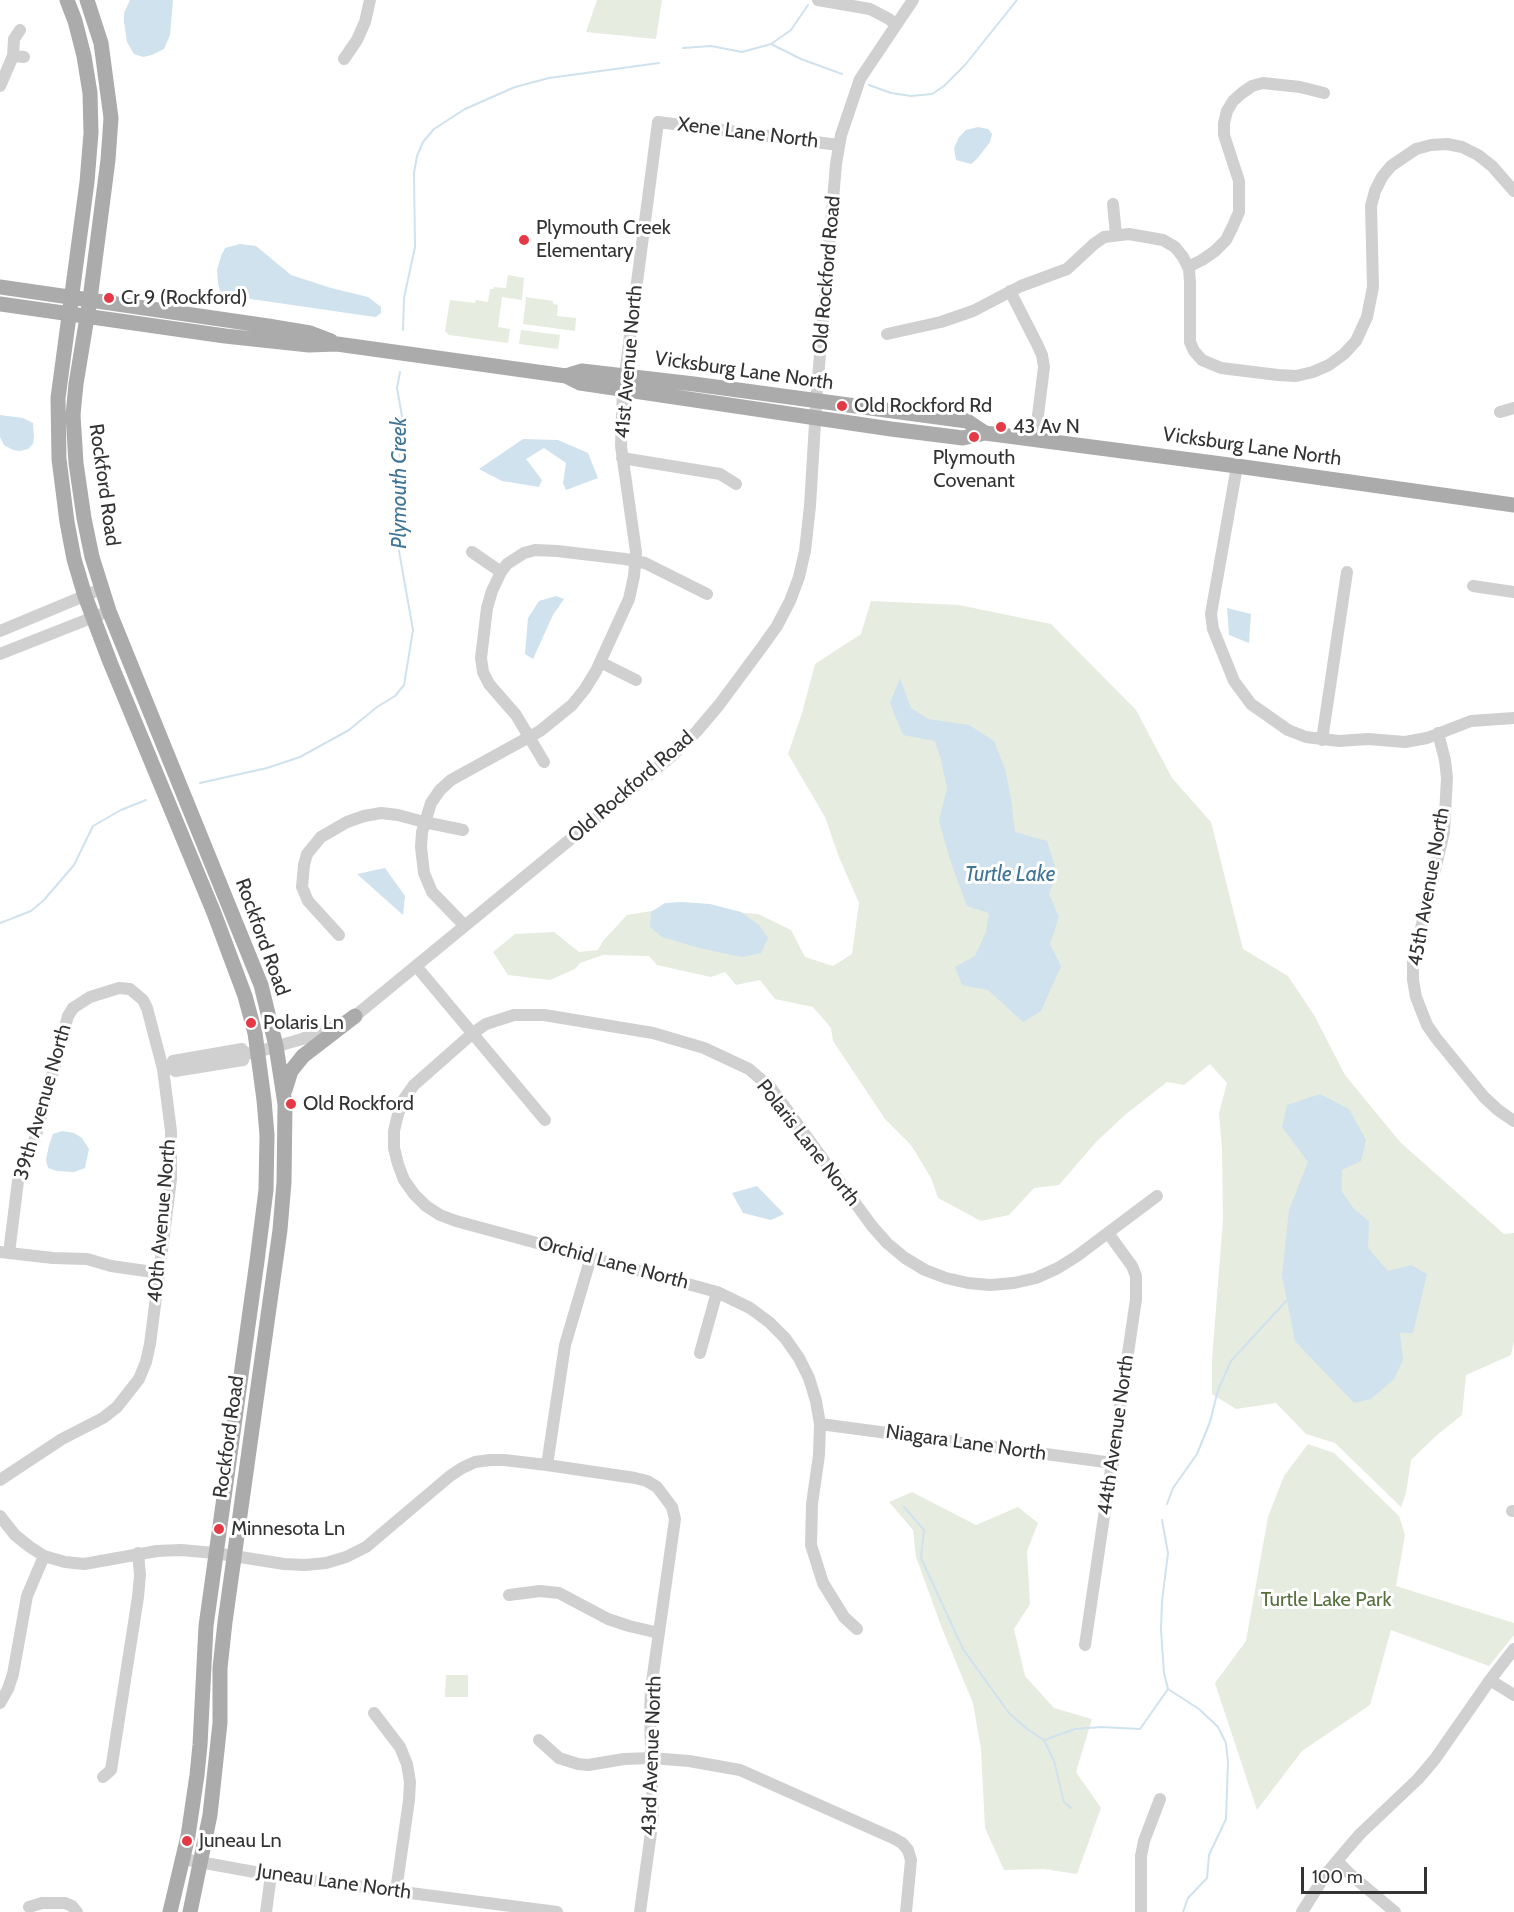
<!DOCTYPE html>
<html>
<head>
<meta charset="utf-8">
<style>
	body { margin:0 }
	#map { position:relative; width:1514px; height:1912px; overflow:hidden; background:#fff; font-family:Cabin,sans-serif }
	canvas { display:block }
	.scale { position:absolute; left:1301px; top:1867px; width:126px; height:27px; box-sizing:border-box; border:3px solid #333; border-top:0; padding-left:8px; font-size:18px; line-height:21px; white-space:nowrap; color:#333; -webkit-text-stroke:4px #fff; paint-order:stroke }
</style>
</head>
<body>
<div id="map">
<canvas width="1514" height="1912"></canvas>
<div class="scale">100 m</div>
</div>
<script>
const c = document.querySelector('canvas').getContext('2d');
c.lineJoin = 'round';
function fill(path, color) {
  c.fillStyle = color;
  c.fill(path, 'evenodd');
}
function poly(rows) {
  const path = new Path2D();
  for (const r of rows) {
    path.moveTo(r[0], r[1]);
    for (let i = 2; i < r.length; i += 2) path.lineTo(r[i], r[i + 1]);
  }
  return path;
}
function stroke(path, color, width, dash) {
  c.strokeStyle = color;
  c.lineWidth = width;
  c.lineCap = dash ? 'butt' : 'round';
  c.setLineDash(dash || []);
  c.stroke(path);
}
function label(font, color, halo, rows, align = 'center') {
  c.font = font + ' Cabin,sans-serif';
  c.lineWidth = 6;
  c.setLineDash([]);
  c.textBaseline = 'middle';
  c.strokeStyle = halo;
  c.fillStyle = color;
  for (const [text, x, y, turn = 0] of rows) {
    c.save();
    c.translate(x, y);
    c.rotate((+turn || 0) * Math.PI / 180);
    c.textAlign = isNaN(turn) ? turn : align;
    if (halo) c.strokeText(text, 0, 0);
    c.fillText(text, 0, 0);
    c.restore();
  }
}
fill(poly([
	[597,0,662,0,656,39,586,32],
	[508,275,524,278,522,300,502,297,498,327,510,329,508,343,449,335,445,331,450,300,475,303,476,300,488,302,490,289,493,289,494,287,506,288],
	[526,297,553,301,553,304,558,305,557,316,576,318,575,331,523,324],
	[521,330,560,335,558,349,519,344],
	[871,601,959,605,1051,624,1136,710,1172,778,1211,822,1243,949,1288,976,1314,1015,1345,1075,1401,1143,1504,1234,1514,1233,1514,1341,1511,1355,1466,1375,1462,1415,1437,1435,1411,1460,1406,1493,1401,1507,1335,1443,1306,1434,1276,1403,1236,1409,1212,1394,1212,1360,1223,1219,1222,1149,1219,1113,1227,1083,1210,1064,1184,1085,1167,1082,1126,1114,1096,1142,1059,1185,1034,1188,1009,1215,981,1221,938,1198,931,1178,911,1145,885,1119,833,1041,831,1028,813,1007,775,999,760,980,736,985,725,972,711,977,657,965,649,956,603,955,580,963,575,969,550,980,508,975,493,952,515,934,554,932,579,952,598,950,603,941,627,915,676,907,758,914,791,930,805,957,833,966,852,954,859,903,839,857,825,817,788,754,802,713,815,664,861,634],
	[1308,1444,1334,1453,1399,1516,1405,1535,1396,1586,1514,1623,1514,1635,1489,1666,1391,1630,1370,1705,1302,1751,1257,1810,1215,1683,1246,1641,1268,1517,1284,1476],
	[912,1492,976,1525,1018,1507,1038,1523,1027,1551,1030,1604,1014,1629,1025,1676,1054,1708,1092,1719,1076,1772,1101,1808,1077,1874,1044,1869,1004,1870,985,1828,981,1749,973,1703,943,1631,916,1557,913,1530,889,1502],
	[446,1675,468,1675,468,1697,445,1697]
]), '#e6ecdf');
fill(poly([
	[130,0,173,0,170,35,164,49,152,55,143,57,134,54,127,42,124,22,124,13],
	[978,127,988,129,992,134,990,142,977,159,971,164,956,160,954,148,959,137,966,130],
	[240,244,256,246,291,275,331,288,368,297,381,307,381,313,376,317,368,316,230,296,220,291,218,283,217,270,221,256,225,248],
	[0,415,23,418,33,423,34,437,33,444,28,449,20,451,13,450,4,445,0,437],
	[523,439,558,440,588,453,598,478,566,490,563,483,566,463,544,448,526,459,542,480,539,487,502,481,479,469],
	[556,596,564,599,553,615,533,659,525,654,528,618,539,601],
	[1227,608,1251,614,1249,643,1229,635],
	[900,678,911,708,928,719,969,725,994,741,1005,769,1011,799,1015,832,1047,841,1057,873,1049,894,1059,917,1050,944,1061,966,1041,1011,1023,1022,988,990,962,985,955,967,975,956,986,932,989,913,967,906,951,863,939,821,947,788,941,760,935,741,903,735,890,703],
	[385,868,405,896,403,915,357,874],
	[682,902,710,904,741,912,759,925,768,938,761,953,742,957,699,948,662,937,650,927,651,912,665,903],
	[1320,1094,1349,1109,1366,1140,1361,1161,1342,1170,1342,1192,1354,1209,1369,1221,1368,1248,1388,1271,1411,1265,1427,1274,1413,1333,1400,1333,1403,1360,1394,1379,1371,1399,1354,1403,1295,1341,1282,1275,1289,1210,1308,1162,1282,1127,1287,1105],
	[62,1131,74,1133,82,1138,89,1149,85,1168,74,1172,57,1171,48,1168,46,1160,49,1145,53,1134],
	[757,1186,784,1214,771,1220,743,1213,732,1193]
]), '#cfe2ee');
stroke(poly([
	[771,44,801,59,842,74],
	[683,48,711,46,742,52,771,44,791,30,808,5],
	[869,85,891,93,911,96,932,94,944,86,965,65,1017,0],
	[403,330,404,298,415,247,414,173,417,156,423,142,434,129,465,109,515,87,549,78,659,63],
	[200,783,267,768,300,757,349,730,377,707,395,696,404,685,413,630,396,534,397,478,403,422,397,388,400,372],
	[0,923,31,911,44,900,74,865,93,826,121,810,146,800],
	[1167,1504,1173,1488,1197,1454,1210,1422,1218,1390,1231,1361,1287,1300],
	[904,1507,924,1530,921,1558,963,1649,1009,1713,1027,1729,1044,1740,1075,1729,1101,1727,1140,1729,1168,1689],
	[1162,1520,1168,1553,1162,1601,1161,1630,1164,1673,1168,1689,1199,1709,1218,1727,1226,1743,1228,1762,1226,1819,1209,1855,1207,1878,1188,1898,1183,1912],
	[1044,1740,1054,1761,1064,1802,1071,1808]
]), '#cfe2ee', 2);
stroke(poly([
	[818,0,870,9,889,19,896,25],
	[13,56,14,39,20,30],
	[344,59,357,40,365,22,370,0],
	[0,86,13,56,24,57],
	[1113,204,1116,235],
	[1188,267,1202,260,1215,251,1226,240,1233,226,1239,212,1239,181,1224,135,1224,123,1227,111,1233,101,1242,93,1252,86,1263,83,1300,87,1324,93],
	[1010,291,1037,344,1042,355,1044,367,1035,439],
	[887,334,941,322,973,311,1021,286,1067,269,1094,244,1104,237,1129,234,1163,240,1175,247,1183,257,1189,269,1190,282,1190,342,1194,351,1202,360,1221,368,1278,375,1296,376,1313,372,1329,365,1344,354,1356,341,1367,317,1373,287,1371,206,1375,191,1382,177,1391,166,1416,149,1431,145,1447,144,1462,147,1478,155,1492,166,1514,191],
	[1500,412,1514,408],
	[622,458,720,474,736,484],
	[1237,466,1211,614,1213,629,1234,681,1251,704,1288,730,1306,737,1339,741,1368,739,1405,742,1427,738,1471,721,1514,718],
	[472,552,501,572],
	[1473,586,1514,592],
	[0,631,101,589],
	[0,654,109,611],
	[600,662,636,680],
	[1438,733,1445,760,1447,778,1444,832,1413,962,1413,980,1416,997,1427,1025,1436,1038,1484,1097,1498,1110,1514,1121],
	[1322,740,1347,572],
	[544,762,516,715,489,684,483,672,481,658,487,608,492,591,501,572,507,564,524,553,535,550,557,551,625,559,645,563,707,594],
	[465,926,432,892,424,873,421,847,422,832,431,803,440,790,451,780,540,731,572,705,585,689,596,671,629,599,634,576,636,552,621,446,623,389,658,122,839,145],
	[339,935,308,901,302,887,304,865,307,854,321,837,347,822,364,816,381,813,398,815,424,822,463,830],
	[416,966,545,1120],
	[171,1067,173,1061,242,1049,245,1054,257,1052,302,1039,329,1029,355,1016,673,755,697,731,719,705,762,647,777,626,790,601,799,577,805,551,810,506,817,390,836,164,841,135,860,79,913,0],
	[167,1068,171,1067,175,1071,243,1060,245,1054],
	[0,1252,53,1258,87,1259,111,1266,160,1273],
	[700,1353,717,1292],
	[820,1424,1113,1463],
	[547,1465,565,1345,591,1257],
	[0,1480,62,1439,103,1418,117,1407,139,1379,146,1362,150,1344,167,1211,171,1179,171,1131,163,1069,147,1008,143,1000,130,989,119,988,90,997,73,1008,68,1016,35,1139,22,1167,18,1181,9,1253],
	[1512,1511,1514,1511],
	[0,1516,15,1535,30,1547,44,1556,65,1562,84,1564,157,1551,181,1550,215,1553,284,1564,305,1565,326,1563,346,1557,366,1547,450,1476,462,1468,475,1462,490,1460,504,1460,547,1465,635,1478,647,1481,657,1487,672,1507,675,1519,651,1689,650,1713,653,1818,640,1912],
	[509,1595,540,1591,559,1593,608,1619,629,1626,659,1633],
	[857,1629,844,1617,823,1583,811,1545,812,1504,819,1455,820,1424,816,1401,809,1378,799,1358,785,1338,769,1322,750,1308,717,1292,456,1221,440,1215,426,1206,414,1194,404,1180,398,1164,394,1148,394,1131,398,1114,404,1099,414,1085,473,1033,486,1024,514,1015,544,1015,653,1033,704,1048,749,1069,771,1088,872,1226,887,1243,905,1258,925,1270,946,1278,968,1283,990,1285,1014,1283,1036,1278,1058,1268,1077,1256,1157,1196],
	[1085,1645,1136,1299,1136,1276,1132,1266,1108,1233],
	[1490,1680,1514,1695],
	[0,1703,8,1689,13,1674,27,1596,44,1556],
	[374,1713,400,1747,407,1764,410,1782,409,1800,396,1891],
	[539,1740,559,1758,578,1764,588,1765,624,1759,651,1758,689,1761,740,1770,893,1838,902,1843,908,1850,911,1860,906,1912],
	[103,1777,111,1770,138,1597,140,1575,138,1553],
	[183,1859,271,1875,557,1912],
	[1337,1861,1350,1874,1395,1912],
	[29,1907,42,1903,65,1903,72,1906,77,1912],
	[266,1912,271,1875],
	[1141,1912,1141,1856,1144,1841,1160,1799],
	[1302,1912,1326,1874,1347,1849,1360,1834,1418,1779,1435,1759,1490,1680,1514,1649]
]), '#d0d0d0', 12);
stroke(poly([
	[67,0,75,21,84,56,90,93,91,133,87,182,58,398,59,459,67,522,74,559,85,596,110,662,214,913,245,996,255,1033,264,1100,267,1135,266,1190,257,1261,206,1626,200,1745,197,1775,188,1836,170,1912],
	[87,0,101,43,111,118,108,160,90,299,76,384,73,415,76,463,84,518,92,557,109,611,261,985,276,1046,285,1104,284,1182,280,1230,225,1622,220,1668,220,1723,210,1815,190,1912],
	[0,287,268,326,310,333,331,341],
	[0,304,225,336,309,345,337,344,566,376,580,383,891,429,963,438,985,433,1237,466,1514,505],
	[566,376,582,371,694,384,900,412,967,421,985,433],
	[285,1090,291,1071,303,1056,355,1016]
]), '#ababab', 15);
for (const [x, y, r, color] of [
	[524,240,6,"#e63946"],
	[109,298,6,"#e63946"],
	[842,406,6,"#e63946"],
	[1001,427,6,"#e63946"],
	[974,437,6,"#e63946"],
	[251,1023,6,"#e63946"],
	[291,1104,6,"#e63946"],
	[219,1529,6,"#e63946"],
	[187,1841,6,"#e63946"]
]) {
  const dot = new Path2D();
  dot.arc(x, y, r, 0, 2 * Math.PI);
  c.fillStyle = color;
  c.fill(dot);
  stroke(dot, '#fff', 2);
}
label('20px', '#333', '#fff', [
	["Xene Lane North",748,133,7],
	["Old Rockford Road",827,275,-85],
	["41st Avenue North",629,362,-85],
	["Vicksburg Lane North",744,371,8],
	["Vicksburg Lane North",1252,447,8],
	["Rockford Road",104,485,82],
	["Old Rockford Road",631,787,-41],
	["45th Avenue North",1429,887,-80],
	["Rockford Road",262,937,70],
	["39th Avenue North",43,1102,-74],
	["Polaris Lane North",808,1143,52],
	["40th Avenue North",162,1221,-85],
	["Orchid Lane North",613,1263,15],
	["44th Avenue North",1116,1435,-82],
	["Rockford Road",229,1437,-82],
	["Niagara Lane North",966,1443,8],
	["43rd Avenue North",652,1756,-88],
	["Juneau Lane North",334,1882,8]
]);
label('20px', '#333', '#fff', [
	["Plymouth Creek",536,228],
	["Elementary",536,251],
	["Cr 9 (Rockford)",121,298],
	["Old Rockford Rd",854,406],
	["43 Av N",1013,427],
	["Plymouth",974,458,"center"],
	["Covenant",974,481,"center"],
	["Polaris Ln",263,1023],
	["Old Rockford",303,1104],
	["Minnesota Ln",231,1529],
	["Juneau Ln",199,1841]
], 'left');
label('20px', '#56703f', '#fff', [
	["Turtle Lake Park",1326,1600]
]);
label('italic 21px', '#3f7597', '#fff', [
	["Plymouth Creek",400,483,-90],
	["Turtle Lake",1010,875]
]);
</script>
</body>
</html>
